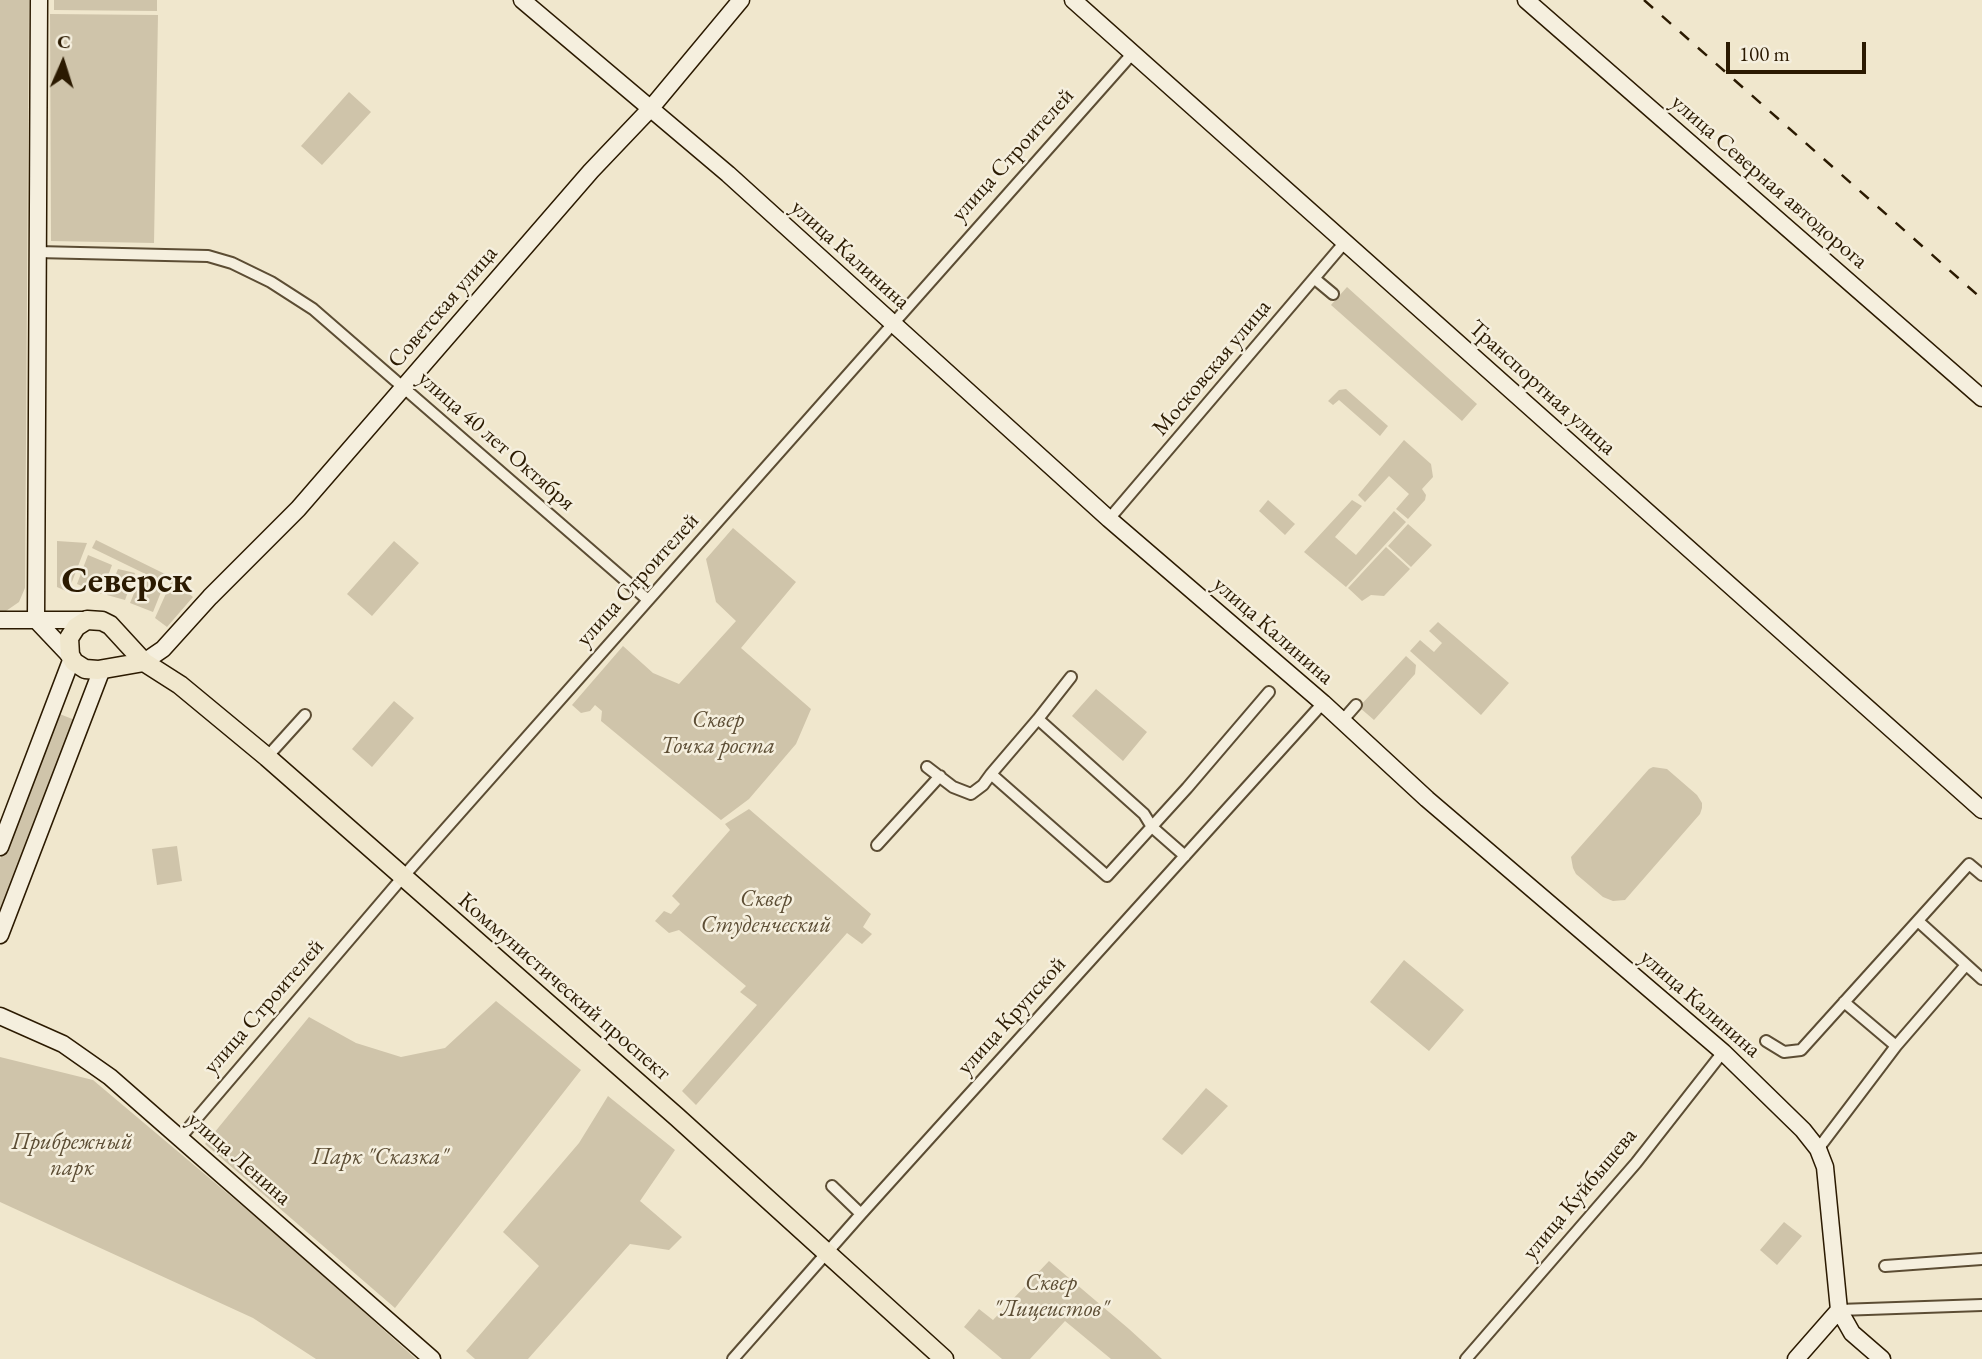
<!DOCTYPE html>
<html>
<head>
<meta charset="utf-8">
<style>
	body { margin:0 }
	#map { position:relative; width:1982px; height:1359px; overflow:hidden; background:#f0e7cd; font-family:"EB Garamond",serif }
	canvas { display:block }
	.north { position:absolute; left:28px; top:28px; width:70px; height:70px; -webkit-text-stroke:5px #f5efde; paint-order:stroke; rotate:3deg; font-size:19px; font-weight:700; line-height:28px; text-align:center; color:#2b1a01 }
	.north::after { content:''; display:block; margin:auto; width:24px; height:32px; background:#2b1a01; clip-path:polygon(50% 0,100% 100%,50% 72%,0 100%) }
	.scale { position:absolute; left:1726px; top:42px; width:140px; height:32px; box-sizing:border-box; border:4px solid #2b1a01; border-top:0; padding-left:9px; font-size:21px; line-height:24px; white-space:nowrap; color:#2b1a01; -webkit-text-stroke:5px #f5efde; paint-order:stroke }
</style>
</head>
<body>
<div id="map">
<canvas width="1982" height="1359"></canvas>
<div class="north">С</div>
<div class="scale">100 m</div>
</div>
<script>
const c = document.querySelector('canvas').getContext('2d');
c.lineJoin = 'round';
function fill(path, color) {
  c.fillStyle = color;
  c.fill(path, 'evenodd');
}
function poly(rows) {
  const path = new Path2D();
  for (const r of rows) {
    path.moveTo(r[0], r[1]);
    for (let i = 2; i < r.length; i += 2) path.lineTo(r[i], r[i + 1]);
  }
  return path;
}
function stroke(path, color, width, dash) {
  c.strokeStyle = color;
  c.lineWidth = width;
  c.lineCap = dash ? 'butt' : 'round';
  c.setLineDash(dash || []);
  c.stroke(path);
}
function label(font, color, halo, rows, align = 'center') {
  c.font = font + ' "EB Garamond",serif';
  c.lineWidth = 5;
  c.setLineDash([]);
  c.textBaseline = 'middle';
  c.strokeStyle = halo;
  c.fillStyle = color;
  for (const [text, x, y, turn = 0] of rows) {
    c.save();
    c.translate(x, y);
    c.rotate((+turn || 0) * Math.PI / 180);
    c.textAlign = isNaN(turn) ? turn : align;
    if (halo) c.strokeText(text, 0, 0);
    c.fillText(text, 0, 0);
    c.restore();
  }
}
fill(poly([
	[0,0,29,0,25,588,19,602,6,611,0,611],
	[54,0,157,0,157,11,54,10],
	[50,14,158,15,154,243,51,241],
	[349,92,371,112,322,165,301,146],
	[1347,287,1477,404,1462,421,1331,305],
	[1346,389,1388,426,1380,436,1339,400,1333,405,1328,401,1339,390],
	[1404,440,1431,464,1433,477,1422,489,1426,495,1425,500,1408,519,1396,509,1409,494,1389,476,1365,502,1358,495],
	[1268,500,1295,524,1285,535,1259,511],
	[1352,500,1362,506,1335,537,1356,555,1394,511,1406,522,1346,587,1304,552],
	[1408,524,1432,545,1411,567,1388,546],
	[733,528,796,582,741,648,811,709,796,744,749,799,721,820,601,721,602,711,595,705,590,711,581,713,572,705,623,646,653,673,679,684,736,621,716,602,706,559],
	[96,540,167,575,164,583,92,548],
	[57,541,87,543,68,592,57,587],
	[394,541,419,563,372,616,347,594],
	[1386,547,1410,569,1384,596,1371,595,1362,601,1348,588],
	[88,555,112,565,101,594,77,584],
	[118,569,135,573,125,600,107,595],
	[140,579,163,587,153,612,130,603],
	[172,580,193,597,167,627,155,618],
	[1438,622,1509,683,1481,715,1410,651,1420,640,1434,652,1442,643,1429,631],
	[1406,656,1416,665,1415,674,1374,720,1359,707],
	[1096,689,1147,732,1123,761,1072,716],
	[394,701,414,718,372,767,352,749],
	[57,713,75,720,0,913,0,859],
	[1653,767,1667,769,1697,795,1702,803,1702,808,1700,814,1625,900,1613,901,1603,897,1576,874,1573,868,1571,857,1649,769],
	[749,809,871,914,863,927,872,934,862,944,847,933,696,1105,682,1091,757,1005,740,992,746,986,679,930,669,933,655,921,664,911,671,914,680,904,672,896,730,830,725,824],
	[177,846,182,881,157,885,152,849],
	[1404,960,1464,1010,1429,1051,1370,1002],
	[496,1001,581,1070,395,1308,205,1144,309,1017,356,1043,401,1057,445,1048],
	[0,1057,93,1080,296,1251,416,1359,316,1359,253,1318,0,1202],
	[1206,1088,1228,1106,1182,1155,1162,1139],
	[608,1096,675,1150,640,1201,682,1237,669,1250,630,1244,528,1359,475,1359,466,1351,539,1266,503,1232,579,1143],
	[1784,1222,1802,1236,1777,1265,1760,1250],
	[1049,1261,1129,1329,1162,1359,1111,1359,1065,1321,1030,1359,1002,1359,964,1327,979,1309,993,1320]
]), '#cfc4aa');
const street = poly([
	[37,252,208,256,232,263,271,282,313,309,648,600],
	[1315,279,1333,294],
	[1109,519,1345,242],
	[1071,677,1038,719,1144,814,1152,827,1185,856],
	[1038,719,991,774,1107,876,1187,788,1269,692],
	[1342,721,1356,705],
	[267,757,305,715],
	[927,767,953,787,971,794,983,785,991,774],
	[877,845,940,776],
	[1918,921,1982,979],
	[1766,1041,1784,1052,1801,1050,1969,864,1982,875],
	[1896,1046,1966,965],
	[180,1138,402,878,1132,54],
	[1818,1149,1896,1046,1844,1002],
	[832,1186,861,1214],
	[1885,1266,1982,1259],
	[1839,1310,1982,1305],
	[733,1359,861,1214,1323,703],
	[1466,1359,1636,1163,1723,1052]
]);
const secondary = poly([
	[522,0,728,174,1109,519,1323,703,1427,799,1723,1052,1803,1130,1818,1149,1825,1167,1839,1310,1852,1333,1882,1359],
	[1073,0,1982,810],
	[1526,0,1982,398],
	[0,620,87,620],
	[36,620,39,0],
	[144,662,163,649,210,597,298,509,591,171,651,108,741,0],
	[0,847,72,658,36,620],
	[0,935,102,669],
	[0,1016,63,1044,110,1077,432,1359],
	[1796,1359,1839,1310]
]);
const primary = poly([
	[144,662,98,670,85,669,74,662,70,655,69,638,76,627,87,620,102,621,110,625,144,662,180,685,267,757,677,1117,944,1359]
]);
stroke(street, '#5c4d34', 14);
stroke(secondary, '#2b1a01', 19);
stroke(primary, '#2b1a01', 21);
stroke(street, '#f5efde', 10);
stroke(secondary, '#f5efde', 16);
stroke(primary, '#f0e7cd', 18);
stroke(poly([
	[1644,0,1982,299]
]), '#2b1a01', 2.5, [12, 12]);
label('23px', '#2b1a01', '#f5efde', [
	["улица Строителей",1013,155,-48],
	["улица Северная автодорога",1769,182,41],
	["улица Калинина",850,255,42],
	["Советская улица",443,307,-49],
	["Московская улица",1212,368,-50],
	["Транспортная улица",1542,388,42],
	["улица 40 лет Октября",496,441,41],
	["улица Строителей",638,580,-48],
	["улица Калинина",1273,631,41],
	["Коммунистический проспект",564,987,41],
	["улица Калинина",1700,1004,41],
	["улица Строителей",264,1007,-49],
	["улица Крупской",1012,1016,-48],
	["улица Ленина",239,1159,41],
	["улица Куйбышева",1580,1194,-50]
]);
label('italic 23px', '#5c4d34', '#f5efde', [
	["Сквер",718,721],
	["Точка роста",718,747],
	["Сквер",766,900],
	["Студенческий",766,926],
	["Прибрежный",72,1143],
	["парк",72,1169],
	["Парк \"Сказка\"",380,1158],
	["Сквер",1051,1284],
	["\"Лицеистов\"",1051,1310]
]);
label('bold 37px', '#2b1a01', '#f5efde', [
	["Северск",127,582]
]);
</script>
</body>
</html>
